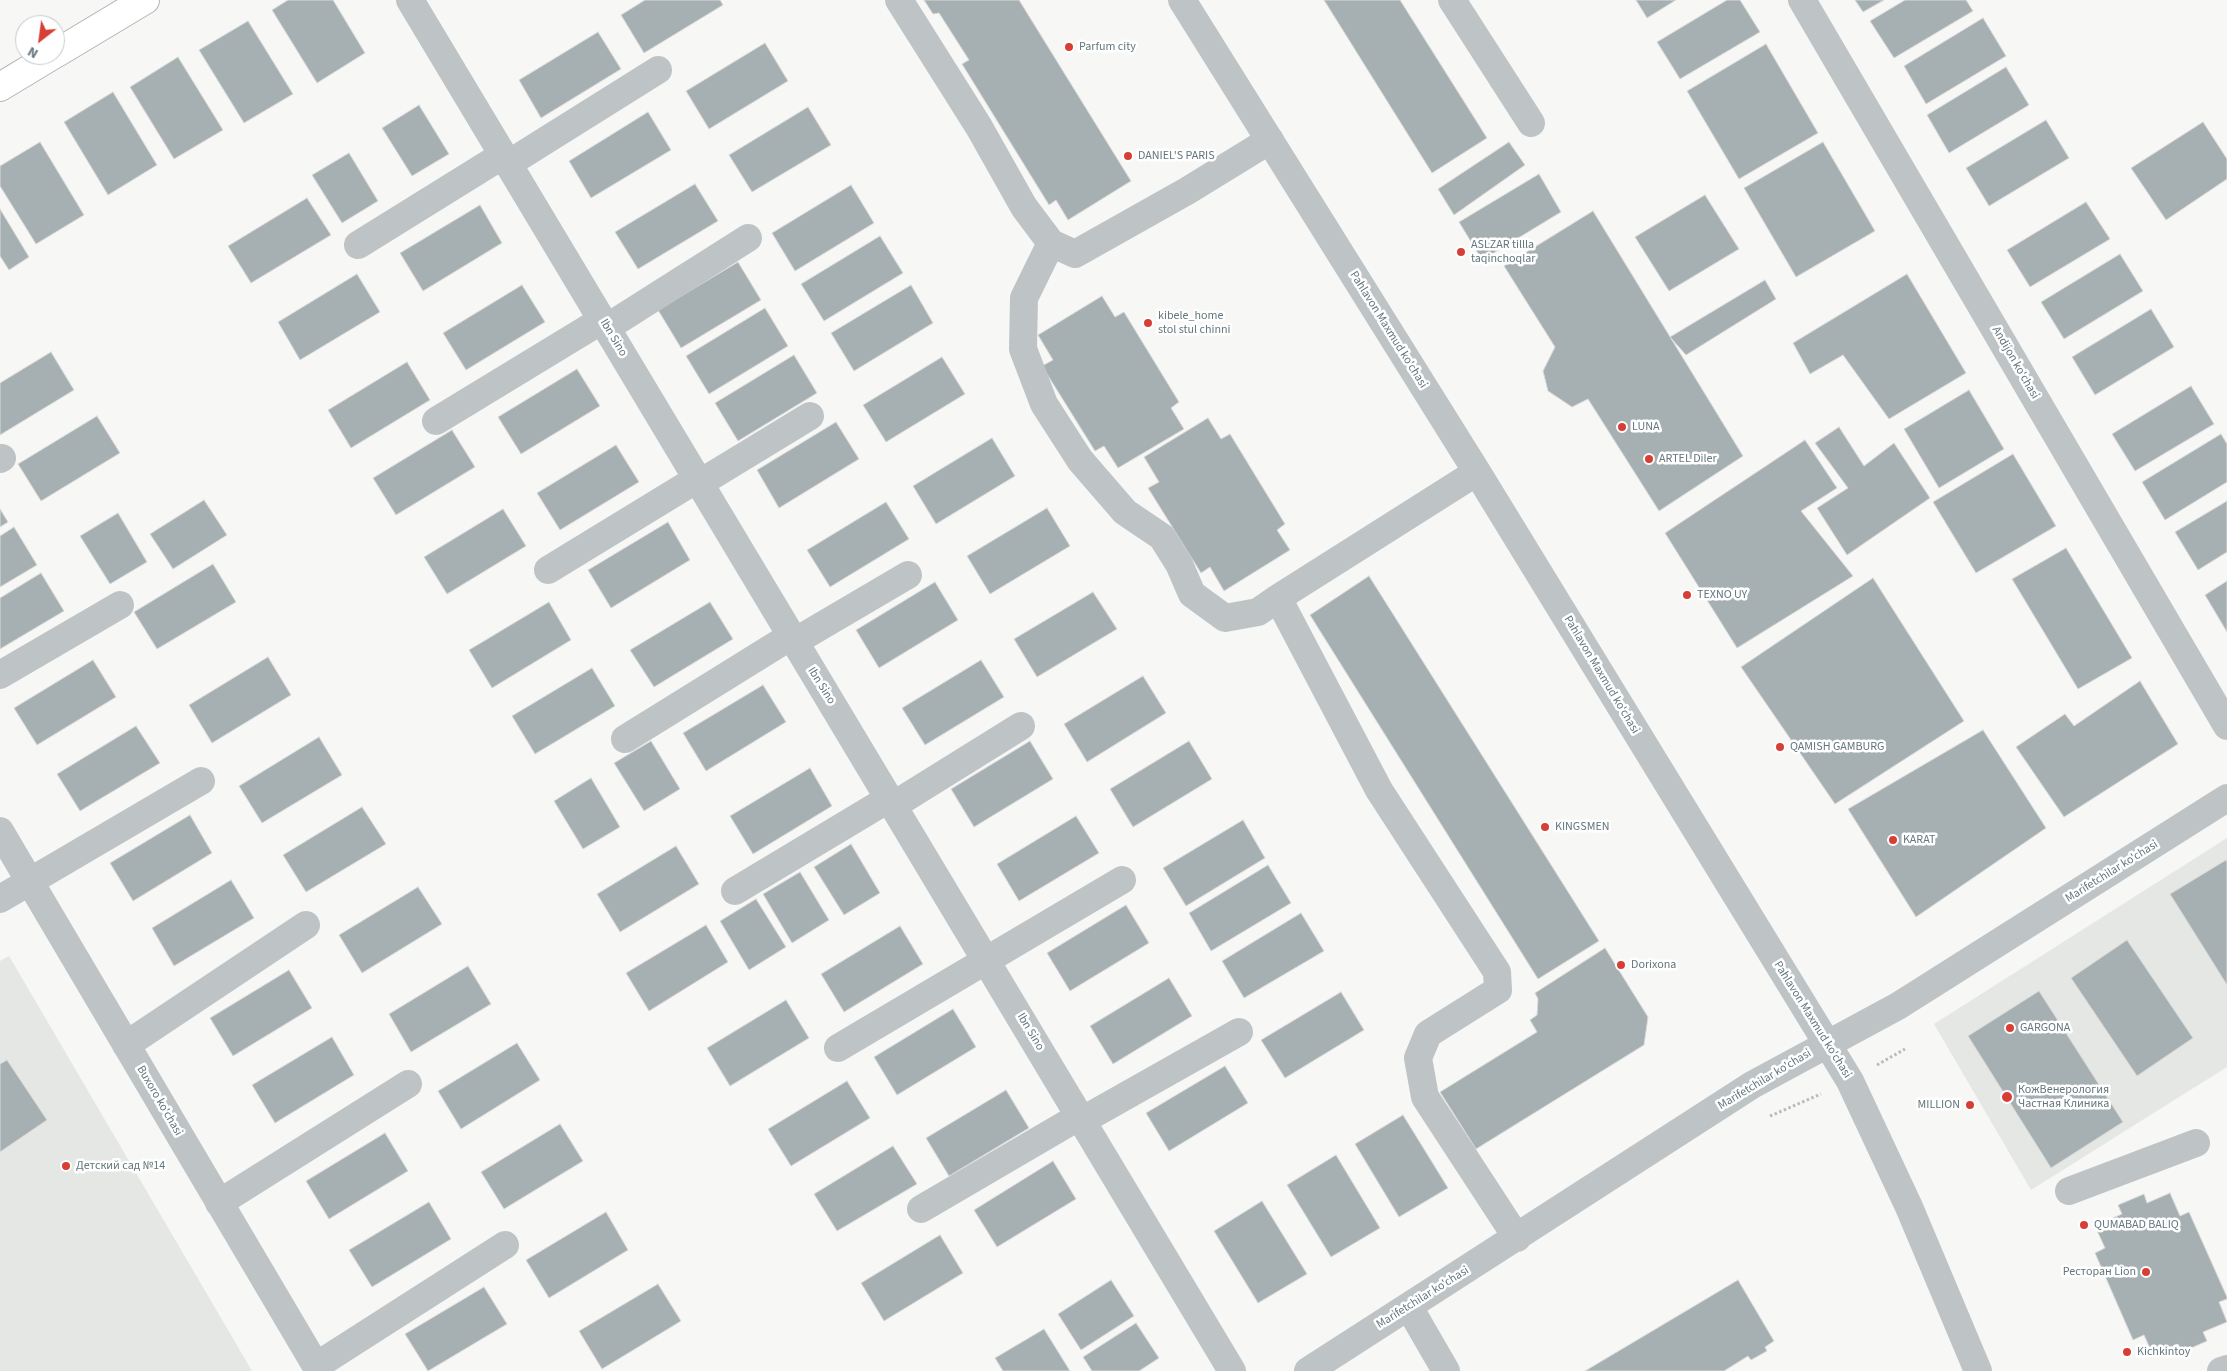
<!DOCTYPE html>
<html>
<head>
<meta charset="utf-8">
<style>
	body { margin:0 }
	#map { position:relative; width:2227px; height:1371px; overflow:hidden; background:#f7f7f5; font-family:"Source Sans 3",sans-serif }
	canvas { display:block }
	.north { position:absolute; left:15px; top:15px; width:50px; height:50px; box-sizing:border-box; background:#fff; border:1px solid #c1c9cb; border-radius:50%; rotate:210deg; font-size:14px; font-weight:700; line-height:20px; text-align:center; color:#64777d }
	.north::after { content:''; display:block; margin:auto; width:18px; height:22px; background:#d73e35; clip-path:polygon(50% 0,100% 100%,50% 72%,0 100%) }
</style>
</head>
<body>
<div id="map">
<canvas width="2227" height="1371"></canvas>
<div class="north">N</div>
</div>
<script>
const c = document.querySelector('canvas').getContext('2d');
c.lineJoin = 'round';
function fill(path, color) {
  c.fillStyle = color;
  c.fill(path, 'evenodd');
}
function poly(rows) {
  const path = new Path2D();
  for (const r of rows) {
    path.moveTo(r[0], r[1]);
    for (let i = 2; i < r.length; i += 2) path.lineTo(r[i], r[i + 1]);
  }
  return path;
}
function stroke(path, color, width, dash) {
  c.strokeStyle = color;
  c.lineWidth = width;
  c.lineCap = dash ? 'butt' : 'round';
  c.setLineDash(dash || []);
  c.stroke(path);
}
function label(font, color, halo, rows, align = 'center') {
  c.font = font + ' "Source Sans 3",sans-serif';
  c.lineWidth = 5;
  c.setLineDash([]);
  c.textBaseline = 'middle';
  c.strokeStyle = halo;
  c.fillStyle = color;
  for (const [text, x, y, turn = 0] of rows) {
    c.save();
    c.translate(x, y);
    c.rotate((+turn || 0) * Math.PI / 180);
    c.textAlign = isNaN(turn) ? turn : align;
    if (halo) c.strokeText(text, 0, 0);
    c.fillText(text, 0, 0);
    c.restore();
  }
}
fill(poly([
	[2227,838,2227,1067,2031,1190,1934,1024],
	[9,956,252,1371,0,1371,0,961]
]), '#e5e7e5');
const building = poly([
	[288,0,333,0,365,53,317,83,272,10,288,0],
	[645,0,720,0,723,5,644,53,621,15,645,0],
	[924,0,1019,0,1131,181,1068,220,1056,200,1049,205,962,64,969,60,939,13,933,14,924,0],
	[1324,0,1400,0,1487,138,1432,173,1324,0],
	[1636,0,1676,0,1647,18,1636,0],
	[1727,0,1740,0,1760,32,1680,79,1657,42,1727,0],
	[1855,0,1884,0,1863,12,1855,0],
	[1905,0,1966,0,1973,11,1894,58,1870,21,1905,0],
	[1983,18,2006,56,1926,104,1904,66,1983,18],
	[248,21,293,94,244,123,199,50,248,21],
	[598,32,621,69,541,118,519,80,598,32],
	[765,43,788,81,709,129,686,91,765,43],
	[1766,44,1818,133,1739,179,1687,91,1766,44],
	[178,57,223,130,174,159,130,87,178,57],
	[2006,67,2029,105,1949,153,1927,115,2006,67],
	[113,92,157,165,108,195,64,122,113,92],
	[419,105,449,154,412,176,382,128,419,105],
	[808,107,831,145,752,192,729,155,808,107],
	[648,112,671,150,591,198,569,161,648,112],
	[2046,120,2069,158,1989,206,1966,168,2046,120],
	[2203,122,2227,159,2227,179,2166,220,2131,168,2203,122],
	[40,142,84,215,36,244,0,186,0,166,40,142],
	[1509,142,1525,165,1454,215,1438,189,1509,142],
	[1823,142,1875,231,1796,277,1744,188,1823,142],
	[349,153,378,201,342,223,312,175,349,153],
	[1539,174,1561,212,1482,260,1459,222,1539,174],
	[695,184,718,221,638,269,615,232,695,184],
	[851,185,874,223,795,271,772,233,851,185],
	[1705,195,1739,249,1669,291,1635,237,1705,195],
	[307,198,331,235,251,283,228,246,307,198],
	[2086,202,2110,239,2030,287,2007,250,2086,202],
	[480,205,502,243,423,291,400,253,480,205],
	[0,209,29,257,9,270,0,256,0,209],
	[1593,211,1743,456,1659,511,1588,399,1572,407,1548,391,1543,371,1555,347,1504,266,1593,211],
	[880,236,903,273,824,321,801,284,880,236],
	[2120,254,2143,291,2064,339,2041,302,2120,254],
	[738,262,761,300,681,348,658,310,738,262],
	[357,274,380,312,300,360,278,322,357,274],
	[1907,274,1966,373,1889,419,1843,355,1810,374,1793,343,1907,274],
	[1765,280,1776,299,1686,355,1670,337,1765,280],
	[522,285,545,322,466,370,443,333,522,285],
	[911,285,933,323,854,371,831,333,911,285],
	[1102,296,1115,317,1124,312,1179,402,1171,408,1184,429,1118,468,1104,446,1095,451,1042,366,1053,360,1038,335,1102,296],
	[765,308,788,346,709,394,686,356,765,308],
	[2151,309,2174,347,2095,395,2072,357,2151,309],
	[51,352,74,390,0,435,0,383,51,352],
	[794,355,817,393,738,441,715,403,794,355],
	[942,357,965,394,886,442,863,405,942,357],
	[407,362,430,400,351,448,328,410,407,362],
	[577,369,600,406,521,454,498,417,577,369],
	[2191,386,2214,424,2135,471,2112,434,2191,386],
	[1969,390,2004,449,1939,488,1904,429,1969,390],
	[97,416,120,453,41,501,18,464,97,416],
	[1208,418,1221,439,1230,434,1285,524,1277,530,1290,550,1224,591,1210,567,1201,573,1148,488,1159,482,1144,457,1208,418],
	[836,422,859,459,779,508,757,470,836,422],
	[1839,427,1864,466,1894,443,1930,498,1847,555,1817,508,1848,488,1815,443,1839,427],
	[452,430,475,467,396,515,373,478,452,430],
	[2221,434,2227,444,2227,482,2165,520,2142,482,2221,434],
	[992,438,1015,476,936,524,913,486,992,438],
	[1805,440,1837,488,1801,511,1853,576,1737,648,1665,533,1805,440],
	[616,445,639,482,560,530,537,493,616,445],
	[2013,454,2056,526,1976,573,1933,502,2013,454],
	[204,500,227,535,173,569,150,534,204,500],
	[2227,501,2227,552,2198,570,2175,532,2227,501],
	[886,502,909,539,830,587,807,550,886,502],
	[1047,508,1070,546,990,594,967,556,1047,508],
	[0,509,8,522,0,527,0,509],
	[503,509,526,546,447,594,424,557,503,509],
	[118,513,147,562,110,584,80,536,118,513],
	[668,522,690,560,611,608,588,570,668,522],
	[14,527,37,565,0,587,0,536,14,527],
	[2066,548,2132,658,2078,689,2012,579,2066,548],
	[213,564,236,602,157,649,134,612,213,564],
	[41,573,64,611,0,649,0,598,41,573],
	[1369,576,1599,941,1538,979,1310,615,1369,576],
	[1873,578,1964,721,1835,804,1741,667,1873,578],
	[2227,581,2227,632,2205,595,2227,581],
	[935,582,958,620,879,668,856,630,935,582],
	[1093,592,1117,629,1037,677,1014,639,1093,592],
	[549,602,571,640,492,688,469,650,549,602],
	[710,602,733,639,654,687,630,650,710,602],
	[268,657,291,695,212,743,189,705,268,657],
	[93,660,116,697,37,745,14,708,93,660],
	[981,660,1004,697,925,745,902,708,981,660],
	[592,668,615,706,535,754,512,716,592,668],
	[1143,676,1166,713,1087,762,1064,724,1143,676],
	[2140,681,2178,744,2064,817,2016,747,2065,714,2074,726,2140,681],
	[763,685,786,722,706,771,683,733,763,685],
	[136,726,160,763,80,811,57,774,136,726],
	[1983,730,2046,828,1916,917,1848,809,1983,730],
	[319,737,342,775,262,823,239,786,319,737],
	[651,741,680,789,644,811,614,763,651,741],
	[1030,741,1053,779,974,827,951,789,1030,741],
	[1189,741,1212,779,1133,827,1110,789,1189,741],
	[810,768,832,806,753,854,730,816,810,768],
	[591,778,620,827,583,849,554,801,591,778],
	[362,807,386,844,306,892,283,855,362,807],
	[190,815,212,853,133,901,110,863,190,815],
	[1076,816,1099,853,1019,901,997,864,1076,816],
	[1243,820,1265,858,1186,906,1163,868,1243,820],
	[851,844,880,893,844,915,814,867,851,844],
	[676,846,699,884,620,932,597,894,676,846],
	[2226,860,2227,862,2227,985,2170,894,2226,860],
	[1268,865,1291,903,1211,951,1189,913,1268,865],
	[800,872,829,920,792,943,763,894,800,872],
	[231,880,254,918,174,966,152,928,231,880],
	[418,887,442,924,362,973,339,935,418,887],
	[756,899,786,947,749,970,720,921,756,899],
	[1126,905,1149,943,1070,991,1047,953,1126,905],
	[1301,913,1324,951,1244,998,1222,961,1301,913],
	[706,925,728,962,649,1011,626,973,706,925],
	[900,926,923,964,844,1012,821,974,900,926],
	[2127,940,2193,1038,2137,1076,2071,978,2127,940],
	[1605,948,1648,1017,1644,1045,1476,1149,1440,1092,1537,1032,1530,1020,1537,1015,1538,999,1535,993,1605,948],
	[468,966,491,1004,411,1052,389,1014,468,966],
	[289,970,312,1008,233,1056,210,1018,289,970],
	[1169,978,1192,1016,1113,1064,1090,1026,1169,978],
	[2039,991,2123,1122,2051,1168,1968,1036,2039,991],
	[1341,992,1364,1030,1285,1078,1261,1040,1341,992],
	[786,1000,809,1038,730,1086,707,1048,786,1000],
	[953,1009,976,1047,897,1095,874,1057,953,1009],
	[332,1037,354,1075,275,1123,252,1085,332,1037],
	[517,1043,540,1080,461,1129,438,1091,517,1043],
	[7,1060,47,1120,0,1152,0,1064,7,1060],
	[1225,1066,1248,1103,1169,1151,1146,1113,1225,1066],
	[847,1081,870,1118,791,1166,768,1129,847,1081],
	[1006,1090,1029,1128,949,1176,926,1138,1006,1090],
	[1403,1115,1448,1188,1399,1217,1355,1144,1403,1115],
	[560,1124,583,1161,504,1209,481,1172,560,1124],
	[385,1133,408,1171,329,1219,306,1181,385,1133],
	[893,1146,917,1184,837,1231,814,1194,893,1146],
	[1336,1155,1380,1228,1331,1257,1287,1185,1336,1155],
	[1053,1161,1076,1199,997,1247,974,1210,1053,1161],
	[2170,1193,2180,1216,2189,1212,2227,1297,2227,1299,2219,1302,2227,1322,2203,1332,2207,1341,2182,1352,2178,1344,2153,1355,2144,1335,2133,1340,2095,1253,2105,1248,2095,1226,2122,1214,2118,1205,2144,1194,2147,1203,2170,1193],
	[1262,1201,1307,1274,1258,1303,1214,1231,1262,1201],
	[429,1202,451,1239,372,1287,349,1250,429,1202],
	[606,1212,628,1250,549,1298,526,1260,606,1212],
	[940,1235,963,1273,884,1321,861,1283,940,1235],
	[1111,1280,1134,1316,1081,1350,1058,1314,1111,1280],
	[1738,1280,1774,1341,1765,1347,1767,1351,1751,1360,1748,1356,1724,1371,1585,1371,1738,1280],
	[658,1284,681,1321,602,1369,579,1331,658,1284],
	[484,1287,507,1324,428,1371,405,1334,484,1287],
	[1136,1323,1159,1358,1139,1371,1092,1371,1083,1357,1136,1323],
	[1044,1329,1070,1371,1003,1371,995,1358,1044,1329]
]);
fill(building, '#a6b0b3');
stroke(building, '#d9d9d7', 1);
const major = poly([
	[55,54,145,0],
	[0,87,53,55]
]);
stroke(major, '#b0b6b9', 30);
stroke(poly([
	[1877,1065,1905,1049],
	[1770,1116,1821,1094]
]), '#b7bbbd', 3, [2.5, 2.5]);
stroke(poly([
	[410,0,1232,1371],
	[899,0,979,127,1024,207,1051,243,1075,254,1187,191,1270,140],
	[1182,0,1477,472,1850,1081,1909,1207,1978,1371],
	[1452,0,1531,123],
	[1802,0,2227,726],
	[508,164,658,70],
	[1051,243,1024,298,1023,349,1044,404,1080,460,1125,512,1162,537,1179,564,1192,594,1225,618,1258,612,1278,598],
	[358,245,503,155],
	[606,328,748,238],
	[436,421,602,320],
	[0,459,2,458],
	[1477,472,1278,598,1379,790,1497,972,1498,990,1428,1034,1418,1058,1425,1097,1517,1238],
	[700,483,810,416],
	[548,570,697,479],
	[794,642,908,575],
	[0,675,120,605],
	[625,739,791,636],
	[894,805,1021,726],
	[0,831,319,1371],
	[735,891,890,798],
	[0,899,201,781],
	[126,1045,306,925],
	[838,1048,1122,880],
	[1083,1120,1239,1032],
	[2069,1191,2196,1143],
	[219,1203,408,1084],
	[921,1209,1080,1116],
	[1409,1307,1446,1371],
	[316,1366,505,1245],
	[1308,1371,1752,1085,1898,1006,2227,798],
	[2221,1371,2227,1369]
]), '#bec4c6', 28);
stroke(major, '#fff', 28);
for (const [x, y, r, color] of [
	[1069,47,5,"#d73e35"],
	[1128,156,5,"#d73e35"],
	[1461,252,5,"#d73e35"],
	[1148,323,5,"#d73e35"],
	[1622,427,5,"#d73e35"],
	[1649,459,5,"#d73e35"],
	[1687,595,5,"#d73e35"],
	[1780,747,5,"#d73e35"],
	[1545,827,5,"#d73e35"],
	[1893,840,5,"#d73e35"],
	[1621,965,5,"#d73e35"],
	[2010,1028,5,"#d73e35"],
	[2007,1097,6,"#d73e35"],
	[1970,1105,5,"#d73e35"],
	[66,1166,5,"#d73e35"],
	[2084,1225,5,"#d73e35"],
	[2146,1272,5,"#d73e35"],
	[2127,1352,5,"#d73e35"]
]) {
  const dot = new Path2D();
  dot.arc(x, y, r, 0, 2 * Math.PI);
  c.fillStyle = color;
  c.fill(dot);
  stroke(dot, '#fff', 2);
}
label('12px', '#64777d', '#fff', [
	["Parfum city",1079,47],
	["DANIEL'S PARIS",1138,156],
	["ASLZAR tillla",1471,245],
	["taqinchoqlar",1471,259],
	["kibele_home",1158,316],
	["stol stul chinni",1158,330],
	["LUNA",1632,427],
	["ARTEL Diler",1659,459],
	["TEXNO UY",1697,595],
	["QAMISH GAMBURG",1790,747],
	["KINGSMEN",1555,827],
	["KARAT",1903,840],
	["Dorixona",1631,965],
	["GARGONA",2020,1028],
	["КожВенерология",2018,1090],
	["Частная Клиника",2018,1104],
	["MILLION",1960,1105,"right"],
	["Детский сад №14",76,1166],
	["QUMABAD BALIQ",2094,1225],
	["Ресторан Lion",2136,1272,"right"],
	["Kichkintoy",2137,1352]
], 'left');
label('12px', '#64777d', '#fff', [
	["Pahlavon Maxmud ko'chasi",1388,330,58],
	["Ibn Sino",613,338,59],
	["Andijon ko'chasi",2015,363,60],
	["Pahlavon Maxmud ko'chasi",1601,675,59],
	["Ibn Sino",821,686,58],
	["Marifetchilar ko'chasi",2112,872,-32],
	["Pahlavon Maxmud ko'chasi",1812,1020,58],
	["Ibn Sino",1030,1032,59],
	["Marifetchilar ko'chasi",1765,1080,-31],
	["Buxoro ko'chasi",159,1101,60],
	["Marifetchilar ko'chasi",1423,1298,-32]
]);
</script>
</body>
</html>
